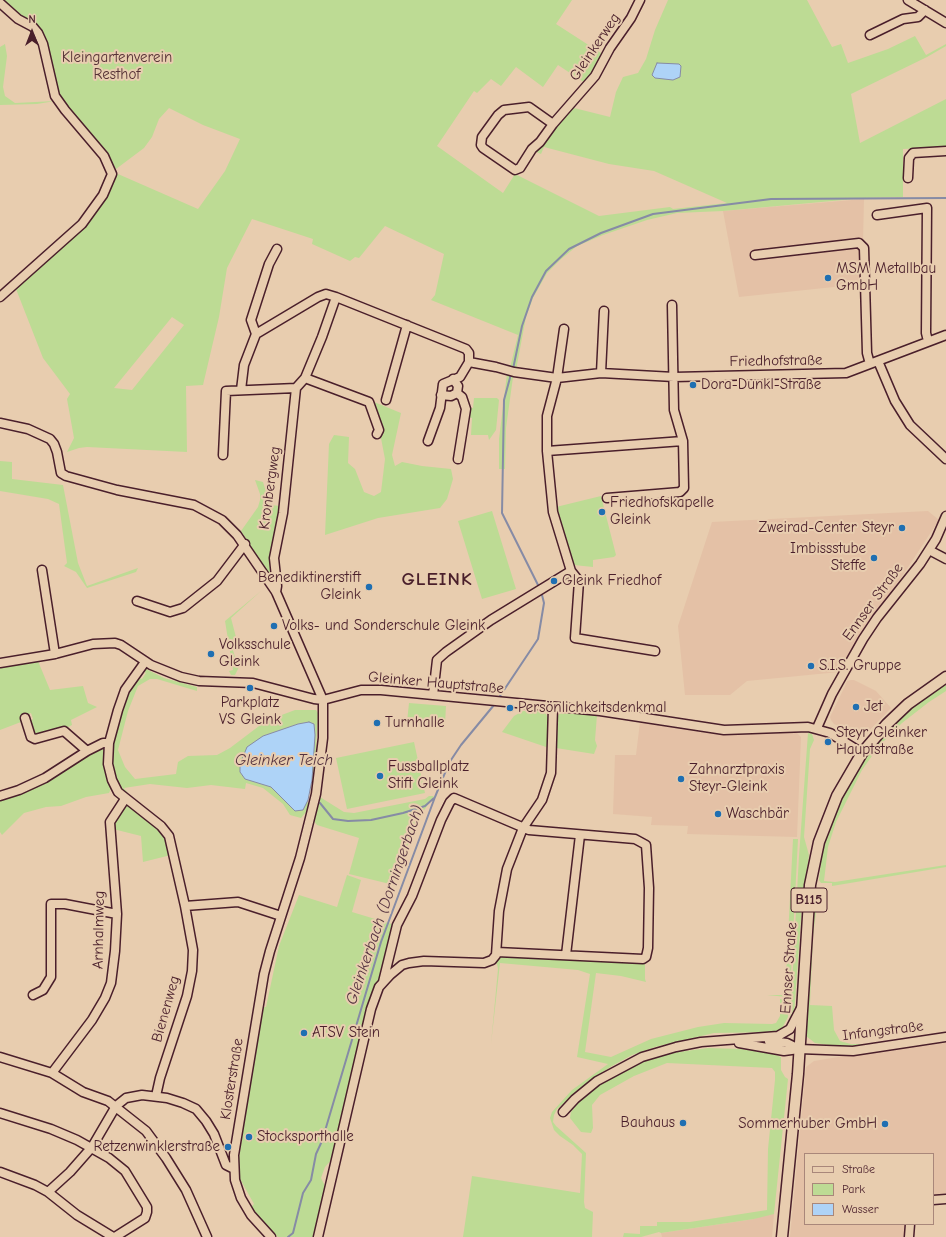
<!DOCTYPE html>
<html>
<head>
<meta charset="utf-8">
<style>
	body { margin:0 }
	#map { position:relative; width:946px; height:1237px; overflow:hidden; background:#e8cdaf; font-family:"Comic Neue",sans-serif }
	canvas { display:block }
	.legend { position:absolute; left:804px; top:1153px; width:130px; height:72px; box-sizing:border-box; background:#e8cdaf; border:1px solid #a9877a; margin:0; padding:5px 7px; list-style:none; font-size:12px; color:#4a1f2b }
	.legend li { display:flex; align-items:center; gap:8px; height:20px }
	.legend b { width:20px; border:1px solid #a9877a }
	.north { position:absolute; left:12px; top:12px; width:40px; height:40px; -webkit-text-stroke:3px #e8cdaf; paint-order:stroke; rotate:0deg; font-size:11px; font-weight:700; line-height:16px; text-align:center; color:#4a1f2b }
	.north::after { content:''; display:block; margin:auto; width:14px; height:18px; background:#4a1f2b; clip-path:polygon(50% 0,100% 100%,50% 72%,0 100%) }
</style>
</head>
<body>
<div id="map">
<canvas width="946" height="1237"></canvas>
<ul class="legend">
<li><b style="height:5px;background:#e8cdaf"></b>Straße</li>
<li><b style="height:11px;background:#bddb94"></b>Park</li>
<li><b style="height:11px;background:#aed3f7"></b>Wasser</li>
</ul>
<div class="north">N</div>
</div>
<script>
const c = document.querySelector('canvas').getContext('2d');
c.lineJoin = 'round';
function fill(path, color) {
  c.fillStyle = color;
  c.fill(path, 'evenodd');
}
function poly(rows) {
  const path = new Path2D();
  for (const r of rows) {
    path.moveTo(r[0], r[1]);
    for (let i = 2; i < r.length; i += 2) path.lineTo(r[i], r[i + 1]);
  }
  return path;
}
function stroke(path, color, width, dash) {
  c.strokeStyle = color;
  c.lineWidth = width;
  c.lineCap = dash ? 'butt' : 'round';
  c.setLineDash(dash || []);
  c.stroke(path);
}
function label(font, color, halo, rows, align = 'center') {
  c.font = font + ' "Comic Neue",sans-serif';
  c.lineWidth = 4;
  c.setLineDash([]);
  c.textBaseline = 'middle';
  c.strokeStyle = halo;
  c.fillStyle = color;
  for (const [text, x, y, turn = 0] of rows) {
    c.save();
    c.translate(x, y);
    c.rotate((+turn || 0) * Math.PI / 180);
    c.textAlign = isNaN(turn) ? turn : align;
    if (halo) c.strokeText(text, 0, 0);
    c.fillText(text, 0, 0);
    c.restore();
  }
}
fill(poly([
	[864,199,862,284,739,297,723,211],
	[928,511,939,520,839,672,747,681,730,695,685,695,678,626,712,522],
	[851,680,854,680,876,691,891,708,864,736,860,736,834,724,831,720,830,717,845,686,847,681],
	[640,722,730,734,795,731,801,737,797,837,687,834,688,826,651,825,652,817,613,814,615,755,636,755],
	[946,1039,946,1196,933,1197,933,1154,805,1154,805,1224,905,1224,905,1237,790,1237,806,1067,814,1061],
	[767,1214,774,1214,772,1237,662,1237,661,1233,754,1219]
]), '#e4c1a6');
fill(poly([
	[0,0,572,0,556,24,604,55,601,62,585,83,558,65,543,87,516,67,501,86,491,79,477,93,474,91,437,146,503,193,515,174,599,216,670,207,673,209,727,203,654,171,609,164,544,147,541,154,534,151,570,107,610,117,616,92,623,77,638,73,646,59,655,30,668,0,807,0,832,47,841,44,848,63,888,49,915,36,926,55,946,44,946,46,927,57,851,94,860,143,946,99,946,147,903,149,903,197,865,198,723,211,677,213,647,220,603,235,577,246,560,260,547,273,533,298,526,317,516,370,510,368,518,335,431,300,435,295,444,254,385,226,359,258,355,257,350,261,312,244,313,239,252,219,227,268,219,317,203,385,186,386,187,452,87,447,79,448,67,452,74,438,67,399,70,394,43,358,16,289,57,250,103,199,118,174,198,209,225,171,240,139,203,125,169,108,159,119,152,137,144,148,116,169,59,99,44,40,24,19],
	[172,317,184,325,132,390,114,388],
	[5,44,7,56,3,87,5,96,15,103,55,101,37,104,0,105,0,47],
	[507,374,513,377,506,428,505,469,499,469,499,439],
	[474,398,497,398,499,400,496,430,489,440,488,435,471,435,472,418,468,417,468,408,473,408],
	[374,402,401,413,392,455,395,466,402,462,422,466,451,469,453,479,447,499,440,508,378,518,325,535,329,444,334,435,349,437,348,463,355,469,364,492,374,496,381,492,385,459],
	[0,461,12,462,12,479,63,485,78,563,87,586,138,568,136,572,87,588,76,572,64,566,67,563,59,504,48,499,0,491],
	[255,480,263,482,270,505,281,506,274,584,241,531,258,507,260,500,260,494],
	[601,496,616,555,614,557,593,560,593,567,574,565,563,537,556,507],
	[492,511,516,589,482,599,458,521],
	[261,591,231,618,238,645,232,647,236,660,243,659,235,675,231,675,229,671,233,670,225,621],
	[38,661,50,690,83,686,88,703,97,707,71,720,72,725,66,728,35,735,28,723,33,719,31,713,20,718,21,722,0,730,0,665],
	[144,668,164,678,197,687,197,691,157,679,150,679,138,686,128,711,118,750,125,767,135,779,176,774,178,762,188,756,217,755,230,748,263,723,279,716,295,710,316,710,318,713,314,781,312,780,315,735,314,724,309,722,298,724,263,736,245,779,271,787,295,811,303,810,306,802,310,803,306,812,301,818,290,815,283,804,263,788,246,783,245,789,211,785,187,788,150,784,124,788,130,796,166,826,173,840,177,853,176,854,173,843,122,793,112,771,110,748,125,698,137,677,142,679,146,673,143,671],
	[946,681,946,691,929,702,902,723,879,746,862,770,836,822,828,847,824,881,835,882,946,865,946,867,832,886,832,883,821,883,819,880,822,853,829,830,840,801,862,763,887,731,912,706],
	[409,703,446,706,445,724,407,722],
	[533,710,541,711,546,714,548,718,549,748,502,732,514,716,523,711],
	[561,712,597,715,595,740,597,746,594,754,556,748,554,742,557,717],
	[808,733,812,734,814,740,810,749,804,837,809,855,802,905,794,1015,790,1021,799,856],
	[414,742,425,793,347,809,336,758],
	[103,746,105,748,112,786,109,793,86,797,61,806,46,807,24,813,2,835,0,832,0,798],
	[429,796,434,796,411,829,413,833,405,852,398,858,394,885,349,874,359,838,317,825,314,821,320,797,344,812,354,813,425,799],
	[125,806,130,806,164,833,171,855,143,862,141,836,113,829,115,817],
	[793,839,798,839,790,994,787,997,767,995,783,995,786,976],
	[347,875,361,880,352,912,395,925,380,980,372,994,363,1025,334,1157,325,1167,321,1178,326,1188,316,1237,278,1237,265,1226,251,1207,254,1204,239,1177,238,1166,260,1007,266,1007,279,946,299,895,337,907],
	[819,889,813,936,810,1005,832,1006,834,1030,840,1041,851,1044,870,1044,844,1047,815,1043,806,1036,812,930,815,890],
	[507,955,645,963,645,979,646,982,621,976,596,973,585,1052,611,1057,651,1039,698,1027,724,1023,772,1024,776,1023,780,1016,780,999,789,1000,788,1017,780,1032,714,1033,655,1047,632,1055,612,1066,592,1079,557,1109,554,1115,553,1122,556,1126,586,1153,584,1202,585,1208,593,1212,592,1237,463,1237,472,1176,580,1193,582,1154,573,1145,560,1136,554,1130,550,1118,552,1112,572,1090,608,1064,577,1057,590,974,578,970,500,963,491,1044,498,969,497,964,494,963,501,957],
	[708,1048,741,1049,773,1054,781,1057,781,1070,785,1077,788,1079,774,1214,754,1219,661,1233,659,1232,641,1237,623,1237,624,1233,640,1234,640,1226,657,1226,657,1222,690,1222,767,1210,768,1149,775,1080,775,1072,772,1068,667,1063,634,1076,600,1095,592,1105,593,1128,591,1133,581,1132,570,1118,571,1112,581,1099,606,1080,631,1066,664,1054]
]), '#bddb94');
const water = poly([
	[657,63,679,64,681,66,680,77,673,80,655,78,652,75,657,63],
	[309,722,314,724,315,735,312,780,308,800,303,810,295,811,271,787,245,779,240,772,240,764,247,747,263,736,298,724,309,722]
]);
fill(water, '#aed3f7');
stroke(water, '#868ba5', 1);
stroke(poly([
	[513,369,522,326,532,297,546,271,569,249,601,233,653,214,771,199,946,198],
	[511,374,504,400,502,513,539,587],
	[500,696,538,639,544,603,541,591],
	[320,803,333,819,348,821,371,820,403,813,425,806,434,798],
	[288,1237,293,1233,303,1193,311,1180,316,1154,322,1141,381,942,435,797,449,763,461,745,494,705]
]), '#868ba5', 2);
const minor = poly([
	[908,0,946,23],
	[0,3,18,19,33,27,38,33,43,44,55,96,65,110,104,156,112,174,103,195,82,224,0,297],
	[870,35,903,19,918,17,925,10],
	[553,124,529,107,504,110,498,115,482,137,481,145,483,148,515,170,520,168,532,149,540,142,553,124,595,76,610,48,631,18,640,0],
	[908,178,909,158,913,153,946,151],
	[877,215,927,208,926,333,928,341],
	[755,255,859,243,864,248,867,353,870,364],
	[256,334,251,320,269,264,277,249],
	[878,361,895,401,910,425,946,459],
	[601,373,604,311],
	[305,378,369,402,379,430,377,434],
	[241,390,244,365,256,334,318,297,326,294,336,297],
	[457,393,462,397,466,409,458,459],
	[441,395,451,396,457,393,458,386,453,379],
	[386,400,407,325],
	[0,423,28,429,50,439,54,444,57,452,61,473,66,476,117,490,194,505,222,520,237,535,276,592,323,700,323,738,316,794,300,858,270,951,264,974,234,1155,235,1180,241,1198,251,1215,271,1237],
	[428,441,440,408,443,384,460,377,469,362],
	[547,451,683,441],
	[223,455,226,391,296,388],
	[607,498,680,492,684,488,683,441,674,410,672,305],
	[929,550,946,559],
	[42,570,55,654],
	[571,571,579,581,575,638,655,651],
	[276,592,277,586,274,558,283,513,296,388,305,378,322,337,336,297,466,349,469,353,469,362,496,367,514,372,557,378,601,373,674,377,846,373,946,335],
	[137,601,170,612,183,608,217,581,245,544],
	[145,662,125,690,118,710,109,743,108,764,112,780,118,792,161,826,169,836,185,906,193,950,192,971,187,996,160,1078,156,1096],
	[0,663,55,654,93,644,115,643,121,645,151,665,181,677,199,681,253,683,314,699,323,700,361,690,381,690,600,711,724,730,808,727,830,733,862,753],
	[433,695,437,660,446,652,491,620,571,571,553,512,547,451,547,416,557,378,564,329],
	[25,718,31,737,35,739,64,731,87,751],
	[817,728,832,694,863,639,877,618,920,564,936,539,946,516],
	[0,796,19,790,45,778,87,751,103,743,109,743],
	[185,906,238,902,281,916],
	[566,955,580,835],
	[383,982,397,925,412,896,441,820,450,802,454,798,529,830,635,839,646,845,649,888,648,948,646,957,643,959,497,952],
	[33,995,43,990,51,977,51,904,65,904,117,914],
	[769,1041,787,1043,799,1049],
	[739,1043,784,1051,799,1049,853,1051,946,1037],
	[0,1057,52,1073,83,1092,108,1101,146,1131,166,1158,186,1190,207,1237],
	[52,1073,92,1020,105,998,111,983,115,951,117,914,110,822,125,799],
	[563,1112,575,1099,597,1081,642,1057,676,1047,701,1042,778,1036,790,1029,801,1008],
	[0,1113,51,1129,77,1140,109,1158,125,1171,147,1207,147,1212,145,1218,115,1237],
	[0,1172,35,1185,48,1192,77,1215,113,1237],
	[48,1192,70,1172,92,1147,116,1106,126,1098,142,1095,167,1098,183,1103,196,1109,206,1121,214,1134,226,1165,234,1169],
	[933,1200,946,1199],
	[318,1237,371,1009,379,987,390,975,402,965,409,963,424,961,484,963,492,960,496,955,499,911,507,869,523,828,542,800,551,773,553,707],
	[909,1237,910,1224]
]);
const major = poly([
	[782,1237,798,1074,810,885,819,842,837,796,862,753,887,724,908,704,946,677]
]);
stroke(minor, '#4a1f2b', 11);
stroke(major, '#4a1f2b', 13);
stroke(minor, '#e8cdaf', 8);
stroke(major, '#e8cdaf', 10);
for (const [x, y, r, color] of [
	[828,278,4,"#1f6fb2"],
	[693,385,4,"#1f6fb2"],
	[602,512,4,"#1f6fb2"],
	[902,528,4,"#1f6fb2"],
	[874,558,4,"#1f6fb2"],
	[554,581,4,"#1f6fb2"],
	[369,587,4,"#1f6fb2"],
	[274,626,4,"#1f6fb2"],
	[211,654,4,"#1f6fb2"],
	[811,666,4,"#1f6fb2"],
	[250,688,4,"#1f6fb2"],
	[856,707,4,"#1f6fb2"],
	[510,708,4,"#1f6fb2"],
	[377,723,4,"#1f6fb2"],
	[828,742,4,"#1f6fb2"],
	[380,776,4,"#1f6fb2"],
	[681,779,4,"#1f6fb2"],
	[718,814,4,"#1f6fb2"],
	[304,1033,4,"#1f6fb2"],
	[683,1123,4,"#1f6fb2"],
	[885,1124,4,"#1f6fb2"],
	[249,1137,4,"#1f6fb2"],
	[228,1147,4,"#1f6fb2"]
]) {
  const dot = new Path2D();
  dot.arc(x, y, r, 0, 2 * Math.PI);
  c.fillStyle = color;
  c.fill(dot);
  stroke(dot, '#e8cdaf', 1.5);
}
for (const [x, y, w] of [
	[809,900,36]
]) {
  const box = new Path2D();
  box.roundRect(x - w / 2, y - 12, w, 24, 3);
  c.fillStyle = '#e8cdaf';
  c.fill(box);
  stroke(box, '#4a1f2b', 1);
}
label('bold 14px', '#4a1f2b', null, [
	["B115",809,900]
]);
label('15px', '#4a1f2b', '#e8cdaf', [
	["Gleinkerweg",595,47,-56],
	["Friedhofstraße",776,361,-1],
	["Kronbergweg",270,488,-82],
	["Ennser Straße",873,602,-54],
	["Gleinker Hauptstraße",436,683,5],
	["Arnhalmweg",99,930,-89],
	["Ennser Straße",789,968,-86],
	["Bienenweg",166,1009,-74],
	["Infangstraße",883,1031,-7],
	["Klosterstraße",232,1079,-81]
]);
label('15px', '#563236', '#e8cdaf', [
	["Kleingartenverein",117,58],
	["Resthof",117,75]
]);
label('15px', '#4a1f2b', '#e8cdaf', [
	["MSM Metallbau",836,269],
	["GmbH",836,286],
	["Dora-Dunkl-Straße",701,385],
	["Friedhofskapelle",610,503],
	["Gleink",610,520],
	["Zweirad-Center Steyr",894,528,"right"],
	["Imbissstube",866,549,"right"],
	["Steffe",866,566,"right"],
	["Benediktinerstift",361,578,"right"],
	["Gleink",361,595,"right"],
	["Gleink Friedhof",562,581],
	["Volks- und Sonderschule Gleink",282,626],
	["Volksschule",219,645],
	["Gleink",219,662],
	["S.I.S. Gruppe",819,666],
	["Parkplatz",250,703,"center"],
	["VS Gleink",250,720,"center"],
	["Jet",864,707],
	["Persönlichkeitsdenkmal",518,708],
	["Turnhalle",385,723],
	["Steyr Gleinker",836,733],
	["Hauptstraße",836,750],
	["Fussballplatz",388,767],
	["Stift Gleink",388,784],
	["Zahnarztpraxis",689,770],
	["Steyr-Gleink",689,787],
	["Waschbär",726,814],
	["ATSV Stein",312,1033],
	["Bauhaus",675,1123,"right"],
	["Sommerhuber GmbH",877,1124,"right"],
	["Stocksporthalle",257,1137],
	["Retzenwinklerstraße",220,1147,"right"]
], 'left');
label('italic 16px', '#54313f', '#e8cdaf', [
	["Gleinker Teich",284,760],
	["Gleinkerbach (Dorningerbach)",385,905,-71]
]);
c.letterSpacing = '1px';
label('bold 19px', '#4a1f2b', '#e8cdaf', [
	["GLEINK",437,580]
]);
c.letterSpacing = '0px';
</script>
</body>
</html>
